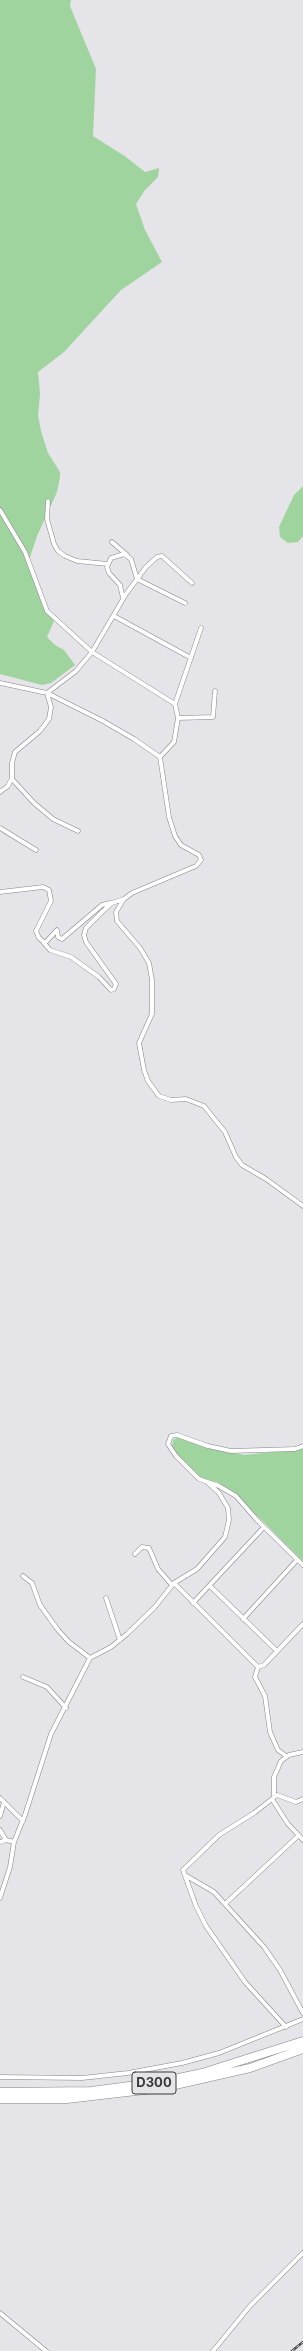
<!DOCTYPE html>
<html>
<head>
<meta charset="utf-8">
<style>
	body { margin:0 }
	canvas { display:block; background:#e5e4e9 }
</style>
</head>
<body>
<canvas width="303" height="2351"></canvas>
<script>
const c = document.querySelector('canvas').getContext('2d');
c.lineJoin = 'round';
function fill(path, color) {
  c.fillStyle = color;
  c.fill(path, 'evenodd');
}
function poly(rows) {
  const path = new Path2D();
  for (const r of rows) {
    path.moveTo(r[0], r[1]);
    for (let i = 2; i < r.length; i += 2) path.lineTo(r[i], r[i + 1]);
  }
  return path;
}
function stroke(path, color, width, dash) {
  c.strokeStyle = color;
  c.lineWidth = width;
  c.lineCap = dash ? 'butt' : 'round';
  c.setLineDash(dash || []);
  c.stroke(path);
}
function label(font, color, halo, rows, align = 'center') {
  c.font = font + ' Inter,sans-serif';
  c.lineWidth = 4;
  c.setLineDash([]);
  c.textBaseline = 'middle';
  c.strokeStyle = halo;
  c.fillStyle = color;
  for (const [text, x, y, turn = 0] of rows) {
    c.save();
    c.translate(x, y);
    c.rotate((+turn || 0) * Math.PI / 180);
    c.textAlign = isNaN(turn) ? turn : align;
    if (halo) c.strokeText(text, 0, 0);
    c.fillText(text, 0, 0);
    c.restore();
  }
}
fill(poly([
	[0,0,71,0,70,6,96,69,93,136,126,157,145,172,159,168,158,177,145,190,136,204,145,230,162,262,121,290,64,352,38,372,40,394,38,415,41,431,48,453,60,472,60,477,57,492,37,536,29,560,39,595,54,621,47,637,55,645,64,650,75,665,51,683,42,685,0,674],
	[303,486,303,536,298,542,288,543,280,537,279,527,294,495],
	[179,1437,216,1450,244,1455,303,1449,303,1561,231,1490,217,1482,200,1479,188,1467,172,1448,173,1440]
]), '#9fd49f');
const street = poly([
	[48,501,47,519,54,544,58,551,65,556,77,561,108,564],
	[0,510,25,552,47,611,92,652,175,704],
	[112,542,127,555],
	[123,598,120,585,109,573,107,567,111,558,124,554,131,559,137,579,185,603],
	[114,616,191,658],
	[0,683,47,693,103,721,134,739,160,757,169,817,175,836,181,845,199,855,201,860,196,866,132,893,124,899,116,912,117,921,140,948,149,963,152,980,152,1014,139,1043,144,1070,148,1081,159,1096,171,1100,186,1099,204,1106,225,1132,236,1157,242,1165,266,1179,303,1206],
	[178,718,213,717,215,691],
	[160,757,174,742,178,718,175,704,201,628],
	[12,779,34,803,53,819,78,831],
	[0,792,8,786,12,778,12,763,15,752,40,731,49,719,51,707,47,693,76,671,92,652,126,594,146,567,157,557,162,556,192,583],
	[0,828,36,850],
	[0,892,43,887,49,890,51,901,36,931,39,938,45,943,57,930,58,937,62,939,102,905,110,903],
	[44,943,50,950,71,957,99,977,111,990,114,989,116,984,86,942,84,935,86,928,103,911,112,903,124,899],
	[303,1446,295,1449,231,1451,208,1446,177,1435,171,1436,168,1444,176,1456,199,1479,219,1486,236,1496,257,1520,303,1565],
	[135,1554,142,1547,149,1548,158,1569,172,1585],
	[23,1576,32,1583,40,1605,58,1630,69,1642,90,1658],
	[174,1583,258,1667,264,1665,303,1624],
	[210,1586,277,1651],
	[106,1598,120,1640],
	[193,1603,264,1527],
	[243,1619,297,1560],
	[258,1667,255,1677,265,1696,270,1732,278,1750,286,1756],
	[23,1677,47,1687,66,1708],
	[274,1795,274,1777,281,1761,289,1755,303,1752],
	[0,1798,23,1821],
	[272,1799,254,1813,219,1835,183,1870,196,1906,206,1926,245,1982,286,2027],
	[303,1799,296,1802,277,1795,272,1799,288,1824,303,1840],
	[0,1816,4,1802],
	[0,1830,6,1840],
	[0,1842,6,1840,14,1842],
	[185,1875,214,1892,264,1947,280,1970,303,2013],
	[0,1898,10,1867,14,1842,25,1815,51,1734,90,1658,111,1647,127,1634,154,1608,174,1583,197,1569,225,1537,229,1520,228,1508,219,1493,207,1482],
	[225,1904,298,1836],
	[0,2077,82,2078,128,2073,182,2063,219,2053,303,2019],
	[0,2313,46,2351],
	[213,2351,250,2306,303,2253]
]);
const highway = poly([
	[0,2092,91,2091,160,2082,202,2073,303,2041],
	[0,2099,67,2099,162,2088,250,2068,303,2049]
]);
stroke(street, '#848388', 5);
stroke(highway, '#848388', 9);
stroke(street, '#fff', 4);
stroke(highway, '#fff', 8);
const rail = poly([
	[292,2351,303,2342]
]);
stroke(rail, '#4b4a4d', 2.5);
stroke(rail, '#e5e4e9', 1, [3]);
for (const [x, y, w] of [
	[154,2083,44]
]) {
  const box = new Path2D();
  box.roundRect(x - w / 2, y - 11, w, 22, 3);
  c.fillStyle = '#e5e4e9';
  c.fill(box);
  stroke(box, '#39393b', 1);
}
label('bold 13px', '#39393b', null, [
	["D300",154,2083]
]);
</script>
</body>
</html>
